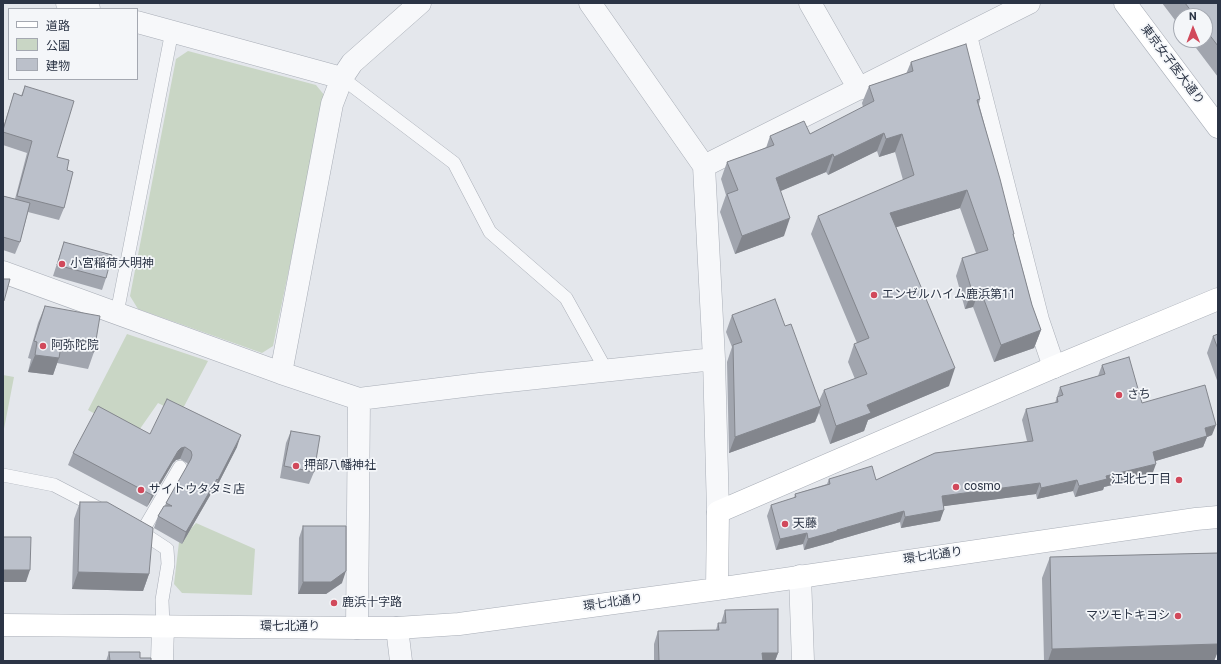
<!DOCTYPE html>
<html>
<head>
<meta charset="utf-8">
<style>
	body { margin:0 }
	#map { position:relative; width:1221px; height:664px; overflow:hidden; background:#e4e7ec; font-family:Roboto,"Noto Sans JP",sans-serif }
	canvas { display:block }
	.frame { position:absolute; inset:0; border:4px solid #2b3445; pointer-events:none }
	.legend { position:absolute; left:8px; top:8px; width:130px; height:72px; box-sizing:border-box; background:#f4f6f9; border:1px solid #a4a8b1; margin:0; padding:5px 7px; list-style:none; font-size:12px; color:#2b3445 }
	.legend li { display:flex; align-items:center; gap:8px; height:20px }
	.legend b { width:20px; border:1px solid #a4a8b1 }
	.north { position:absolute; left:1173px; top:8px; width:40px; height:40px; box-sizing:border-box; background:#f4f6f9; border:1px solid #a4a8b1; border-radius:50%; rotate:359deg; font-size:11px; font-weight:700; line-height:16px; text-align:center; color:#2b3445 }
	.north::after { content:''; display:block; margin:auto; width:14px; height:18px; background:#d1495b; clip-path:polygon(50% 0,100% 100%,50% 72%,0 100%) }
</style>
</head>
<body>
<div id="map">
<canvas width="1221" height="664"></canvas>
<div class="frame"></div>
<ul class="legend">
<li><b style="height:5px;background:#fff"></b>道路</li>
<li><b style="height:11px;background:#c9d6c5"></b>公園</li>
<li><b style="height:11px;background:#bbc0ca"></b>建物</li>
</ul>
<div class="north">N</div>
</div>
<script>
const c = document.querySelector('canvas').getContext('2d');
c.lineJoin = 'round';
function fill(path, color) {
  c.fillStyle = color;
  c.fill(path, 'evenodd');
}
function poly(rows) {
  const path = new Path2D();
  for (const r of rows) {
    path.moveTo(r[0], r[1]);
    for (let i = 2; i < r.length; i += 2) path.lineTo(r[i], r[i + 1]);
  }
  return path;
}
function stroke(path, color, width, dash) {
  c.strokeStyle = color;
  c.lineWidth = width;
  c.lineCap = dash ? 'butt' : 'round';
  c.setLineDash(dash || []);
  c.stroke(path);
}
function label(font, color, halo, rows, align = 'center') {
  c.font = font + ' Roboto,"Noto Sans JP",sans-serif';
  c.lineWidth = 3.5;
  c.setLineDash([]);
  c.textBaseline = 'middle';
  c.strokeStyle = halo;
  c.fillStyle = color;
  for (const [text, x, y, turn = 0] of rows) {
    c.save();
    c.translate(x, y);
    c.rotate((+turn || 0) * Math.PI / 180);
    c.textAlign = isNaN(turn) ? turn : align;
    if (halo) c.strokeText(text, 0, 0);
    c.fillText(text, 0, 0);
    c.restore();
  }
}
fill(poly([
	[188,51,316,85,325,96,273,346,262,353,138,309,130,296,176,59],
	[127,334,208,361,180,414,158,403,135,436,88,410],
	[3,375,14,377,3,434],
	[196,523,255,549,252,595,182,593,174,584,179,542]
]), '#c9d6c5');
const lane = poly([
	[342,78,454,163,490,232,566,298,606,370],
	[117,313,172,31],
	[3,475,54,485,102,510],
	[138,530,167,549,168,564,162,600,163,627],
	[142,532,180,467]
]);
const street = poly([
	[67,3,89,9],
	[590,3,704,166,714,359,718,512],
	[810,3,859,89],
	[137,22,342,78],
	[966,36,1038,320,1054,367],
	[704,166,1029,3],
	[3,272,281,373,359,399,480,384,714,359],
	[281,373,332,104,342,78,352,63,420,3],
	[800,576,803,661],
	[357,628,359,399],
	[397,628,401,661],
	[162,661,163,627]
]);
const secondary = poly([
	[1125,3,1218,127],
	[717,589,718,512,1054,367,1218,299],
	[3,625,357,628,397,628,459,624,717,589,1196,519,1218,517]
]);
stroke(lane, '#a9aeb7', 14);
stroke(street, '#a9aeb7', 23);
stroke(secondary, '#a9aeb7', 23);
stroke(lane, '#f7f8fa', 13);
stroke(street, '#f7f8fa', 22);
stroke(secondary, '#fff', 22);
fill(poly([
	[1162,3,1218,3,1218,77,1190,40,1205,40,1205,16,1181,16,1181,28],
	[911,62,980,99,979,104,1032,305,1041,330,1034,348,994,362,973,307,965,309,956,276,962,258,976,253,960,208,896,227,949,386,868,420,864,431,830,444,819,413,815,422,729,453,727,362,732,347,726,332,732,315,785,326,819,401,824,390,855,379,848,362,854,344,857,343,811,234,818,216,903,180,895,152,879,157,877,151,828,175,826,172,780,191,784,236,735,254,720,212,726,195,721,179,727,162,766,148,770,136,810,134,863,107,862,103,869,86,906,74],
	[25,86,57,157,67,170,64,208,59,220,28,212,20,242,15,254,3,250,3,196,15,199,27,153,3,145,3,128,14,93,21,96],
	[64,242,106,278,102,290,53,276],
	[45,306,94,352,88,369,57,363,53,375,28,372,31,359,28,358,38,323],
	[1218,334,1218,383,1207,353,1213,336],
	[1102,365,1142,403,1212,435,1207,437,1203,447,1155,461,1152,475,1104,487,1103,490,1075,497,1073,491,1037,499,1036,494,944,506,940,521,901,528,900,522,834,541,833,542,804,550,803,544,776,550,767,516,771,505,794,498,795,494,827,484,829,479,876,480,1027,441,1022,420,1026,409,1055,403,1060,387,1098,376],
	[291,431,314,472,309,484,280,478,286,443],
	[150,434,237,447,214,492,212,492,182,544,154,528,158,516,165,506,166,503,188,465,187,463,180,459,176,460,173,463,147,507,68,465,73,453],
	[80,502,149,574,143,591,72,589,74,519],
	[303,526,342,583,326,594,298,594,299,538],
	[1218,553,1218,651,1214,661,1044,661,1042,578,1050,557],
	[725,610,778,653,775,661,654,661,654,644,658,631,716,630,718,623,721,623],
	[109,652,140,658,151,661,106,661]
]), '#a1a5ae');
fill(poly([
	[884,133,877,151,828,175,834,157],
	[902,134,895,152,879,157,886,139],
	[833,154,826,172,769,196,776,178],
	[967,190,960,208,884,231,890,213],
	[790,218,784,236,735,254,742,236],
	[980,289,973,307,965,309,972,291],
	[1041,330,1034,348,994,362,1001,345],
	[35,355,59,358,53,375,28,372],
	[955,368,949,386,868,420,864,431,830,444,836,426,867,405],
	[821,406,815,422,729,453,735,437],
	[1216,425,1212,435,1207,437,1203,447,1149,463,1153,452,1205,428],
	[241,435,237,447,214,492,218,480],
	[185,447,180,459,176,460,173,463,147,507,152,495,178,451,181,448],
	[1156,464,1152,475,1104,487,1103,490,1075,497,1079,486,1106,476],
	[217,479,212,492,182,544,186,532],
	[1077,480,1073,491,1037,499,1041,488],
	[1040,483,1036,494,938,507,942,496],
	[944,510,940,521,901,528,905,517],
	[904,511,900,522,834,541,833,542,804,550,808,539,837,530],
	[807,533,803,544,776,550,780,539],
	[3,570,30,570,26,582,3,582],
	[346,571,342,583,326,594,298,594,303,582],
	[78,572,149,574,143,591,72,589],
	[1218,644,1218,651,1214,661,1048,661,1052,649],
	[762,653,778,653,775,661,760,661]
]), '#83868d');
const building = poly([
	[1185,3,1218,3,1218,46,1205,29,1205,16,1195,16,1185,3],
	[966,44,980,99,977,100,1000,179,1014,234,1013,234,1032,305,1041,330,1001,345,980,289,972,291,962,258,988,250,967,190,890,213,955,368,867,405,871,413,836,426,824,390,867,374,854,344,869,338,818,216,914,175,902,134,886,139,884,133,834,157,833,154,776,178,790,218,742,236,727,194,738,190,727,162,774,145,770,136,804,121,810,134,874,101,869,86,913,71,911,62,966,44],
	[25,86,74,101,57,157,69,160,67,170,73,172,64,208,17,196,32,141,3,132,3,130,14,93,22,96,25,86],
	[3,196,30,203,20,242,3,237,3,196],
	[64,242,112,255,106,278,57,265,64,242],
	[3,279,10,279,4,301,3,301,3,279],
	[775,299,785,326,791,324,821,406,735,437,733,345,742,342,732,315,775,299],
	[45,306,100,316,94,352,61,346,59,358,35,355,37,342,34,341,45,306],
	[1218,334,1218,349,1213,336,1218,334],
	[1129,357,1142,403,1205,385,1216,425,1205,428,1207,436,1153,452,1156,464,1106,476,1107,479,1079,486,1077,480,1041,488,1040,483,942,496,944,510,905,517,904,511,837,530,837,531,808,539,807,533,780,539,771,505,796,497,795,494,830,484,829,479,872,466,876,480,935,453,1033,441,1026,409,1058,402,1057,397,1063,395,1060,387,1105,374,1102,365,1129,357],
	[167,399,241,435,218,480,217,479,186,532,158,516,164,506,172,506,166,503,191,459,192,455,191,451,185,447,181,448,178,451,152,495,73,453,98,406,150,434,167,399],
	[291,431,320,436,314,472,284,466,291,431],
	[80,502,107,502,153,528,149,574,78,572,80,502],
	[303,526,346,526,346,571,331,582,303,582,303,526],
	[3,537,31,537,30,570,3,570,3,537],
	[1218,553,1218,644,1052,649,1050,557,1218,553],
	[778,609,778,653,762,653,763,661,659,661,658,631,719,630,718,623,726,623,725,610,778,609],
	[109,652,140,652,140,658,151,658,151,661,110,661,109,652]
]);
fill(building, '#bbc0ca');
stroke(building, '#83868d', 1);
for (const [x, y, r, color] of [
	[62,264,4,"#d1495b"],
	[874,295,4,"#d1495b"],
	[43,346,4,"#d1495b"],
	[1119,395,4,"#d1495b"],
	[296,466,4,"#d1495b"],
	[1179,480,4,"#d1495b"],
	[956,487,4,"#d1495b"],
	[141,490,4,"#d1495b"],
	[785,524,4,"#d1495b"],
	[334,603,4,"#d1495b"],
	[1178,616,4,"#d1495b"]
]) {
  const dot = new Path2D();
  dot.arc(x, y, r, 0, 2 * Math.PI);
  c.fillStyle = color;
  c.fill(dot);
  stroke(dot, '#f4f6f9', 1.5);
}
label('12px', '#2b3445', '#f4f6f9', [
	["東京女子医大通り",1172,65,53],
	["環七北通り",933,556,-8],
	["環七北通り",613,603,-8],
	["環七北通り",290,627]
]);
label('12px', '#2b3445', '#f4f6f9', [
	["小宮稲荷大明神",70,264],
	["エンゼルハイム鹿浜第11",882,295],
	["阿弥陀院",51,346],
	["さち",1127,395],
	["押部八幡神社",304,466],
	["江北七丁目",1171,480,"right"],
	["cosmo",964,487],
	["サイトウタタミ店",149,490],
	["天藤",793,524],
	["鹿浜十字路",342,603],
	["マツモトキヨシ",1170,616,"right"]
], 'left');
</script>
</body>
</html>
